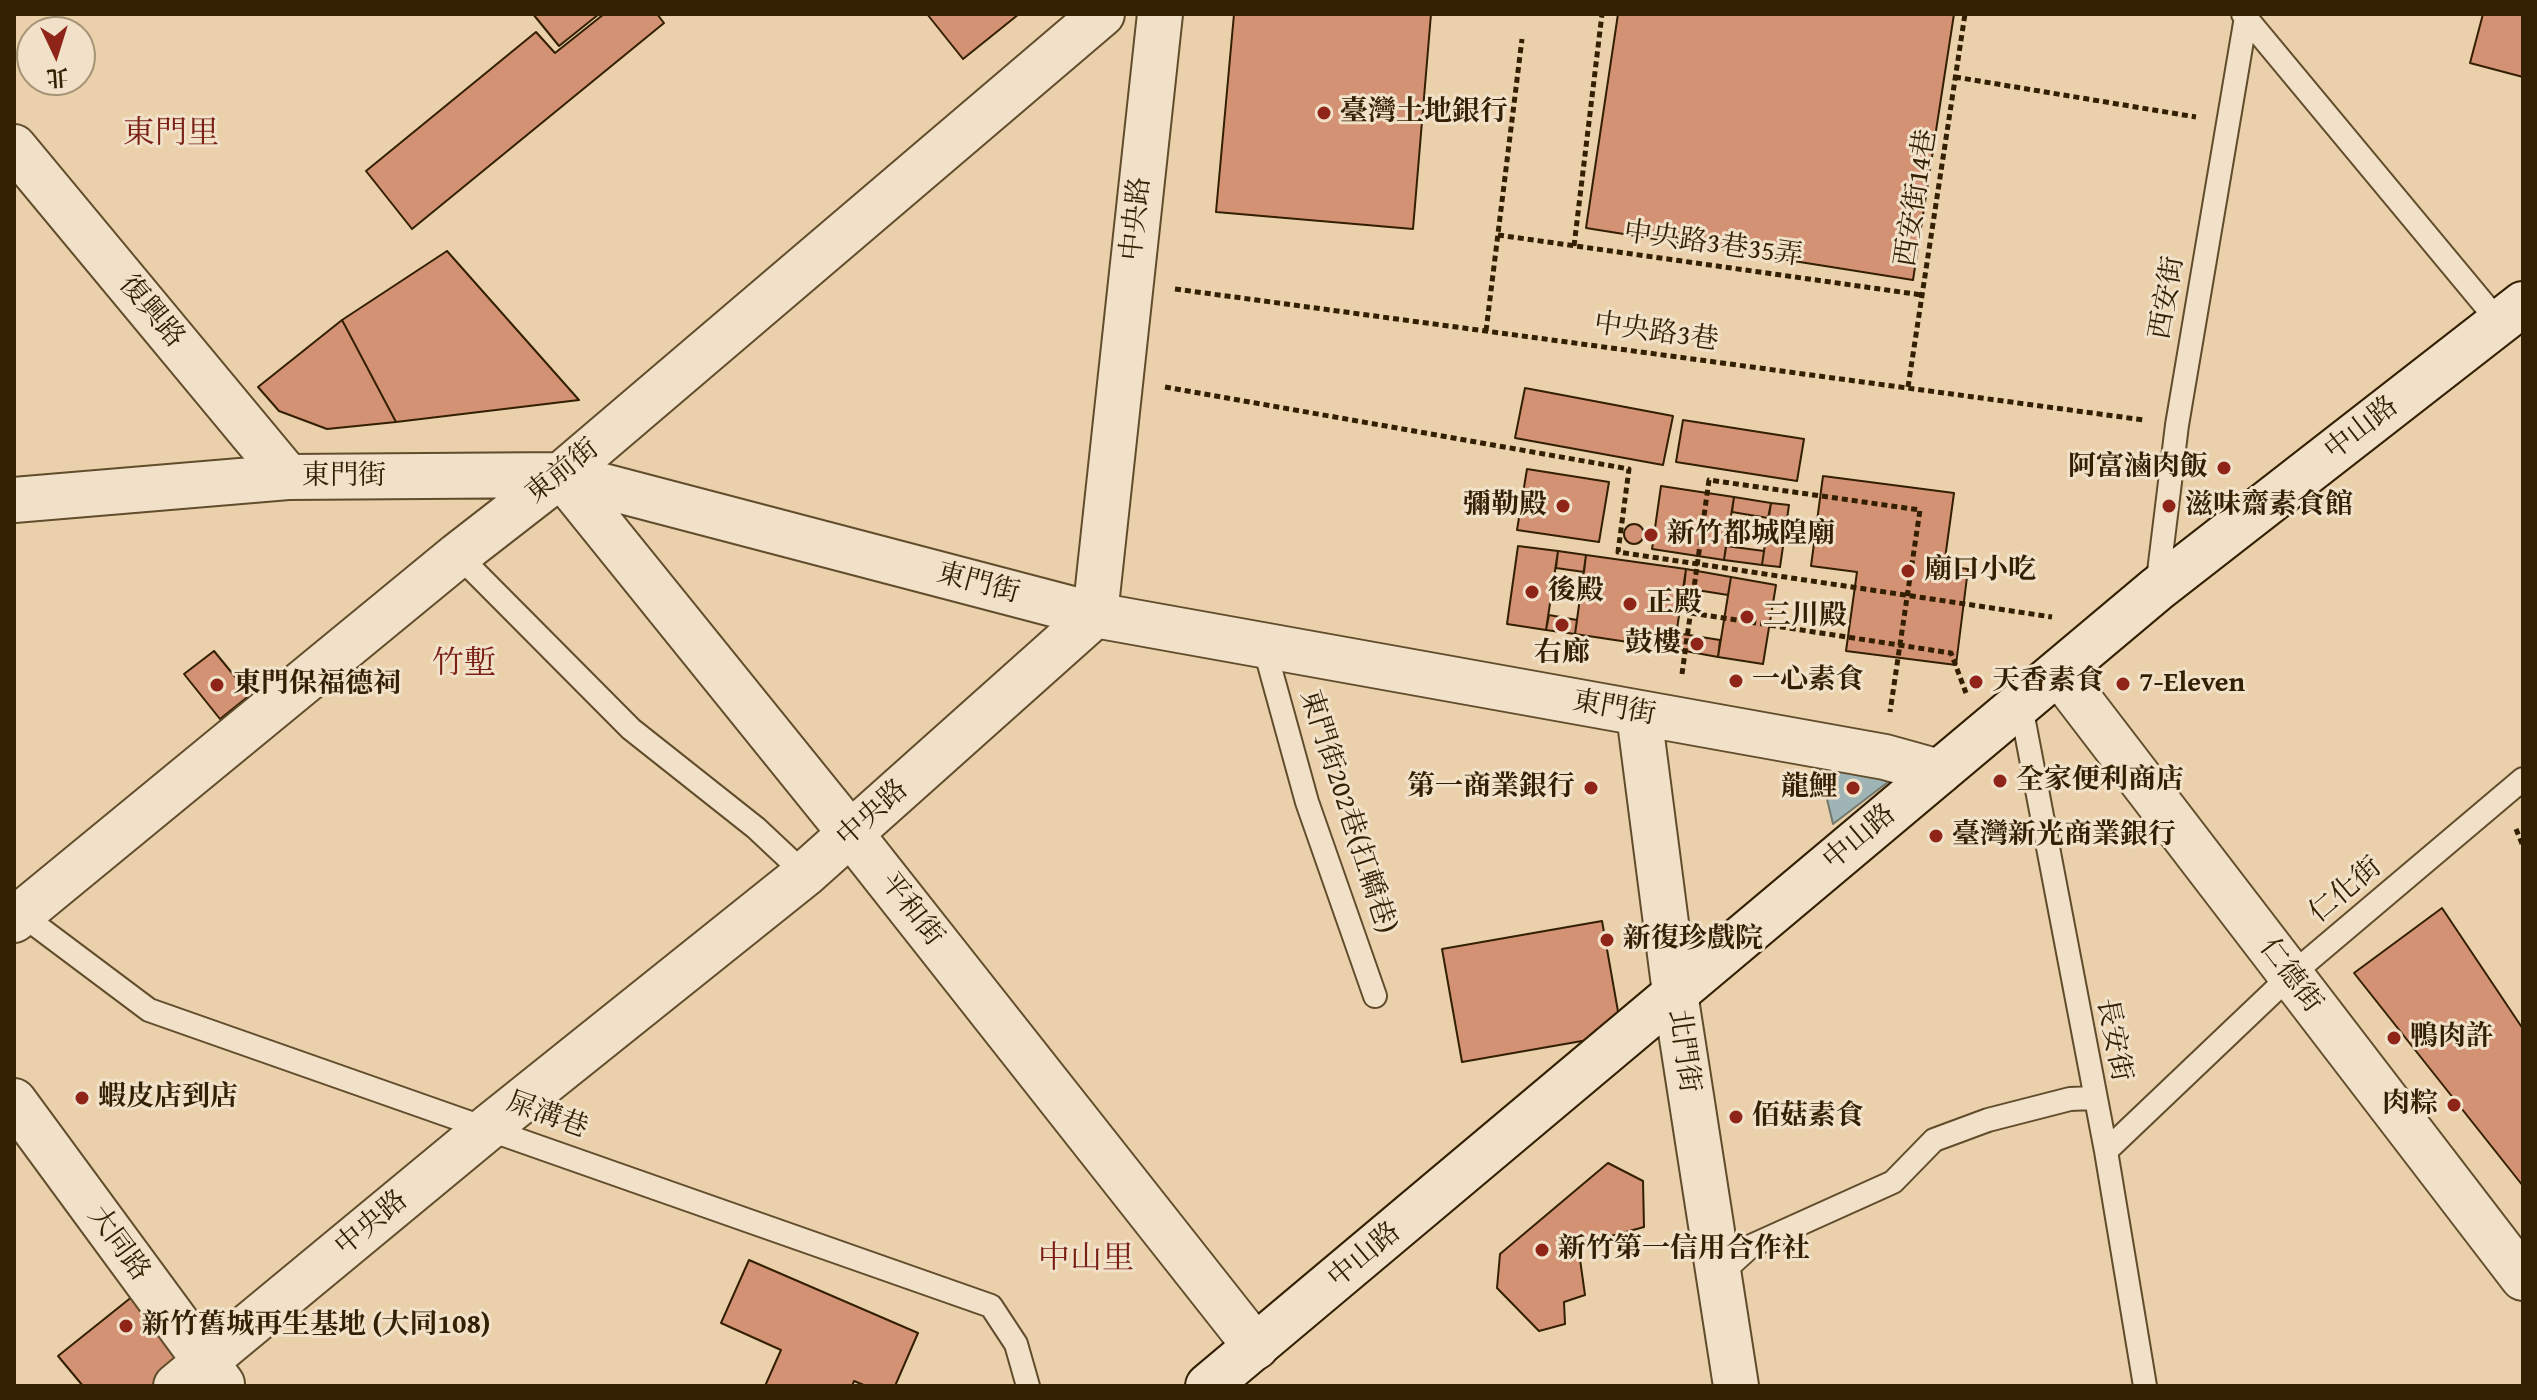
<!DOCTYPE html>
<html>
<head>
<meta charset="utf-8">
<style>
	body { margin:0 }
	#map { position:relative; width:2537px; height:1400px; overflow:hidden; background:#ead1ab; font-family:"Gentium Book Plus","Noto Serif TC",serif }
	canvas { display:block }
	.frame { position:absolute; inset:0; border:16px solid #331f01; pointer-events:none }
	.north { position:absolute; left:16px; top:16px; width:80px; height:80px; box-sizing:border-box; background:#f1e1c8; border:2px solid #a59378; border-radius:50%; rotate:176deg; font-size:22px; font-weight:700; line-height:32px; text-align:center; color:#331f01 }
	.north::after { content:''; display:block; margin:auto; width:28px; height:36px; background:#8f2418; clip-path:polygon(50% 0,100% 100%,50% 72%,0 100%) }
</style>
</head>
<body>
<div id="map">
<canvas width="2537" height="1400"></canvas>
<div class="frame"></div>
<div class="north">北</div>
</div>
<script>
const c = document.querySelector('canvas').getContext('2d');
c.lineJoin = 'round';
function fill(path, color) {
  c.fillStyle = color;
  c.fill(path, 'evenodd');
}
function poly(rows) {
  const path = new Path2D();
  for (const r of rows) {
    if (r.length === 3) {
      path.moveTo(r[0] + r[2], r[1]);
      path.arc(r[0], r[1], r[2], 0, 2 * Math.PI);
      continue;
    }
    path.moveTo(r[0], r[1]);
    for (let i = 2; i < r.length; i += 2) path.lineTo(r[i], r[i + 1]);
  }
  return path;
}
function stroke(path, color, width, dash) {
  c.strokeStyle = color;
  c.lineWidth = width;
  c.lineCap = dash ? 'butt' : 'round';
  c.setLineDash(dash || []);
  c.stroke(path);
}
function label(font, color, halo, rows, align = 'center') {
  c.font = font + ' "Gentium Book Plus","Noto Serif TC",serif';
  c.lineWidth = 6;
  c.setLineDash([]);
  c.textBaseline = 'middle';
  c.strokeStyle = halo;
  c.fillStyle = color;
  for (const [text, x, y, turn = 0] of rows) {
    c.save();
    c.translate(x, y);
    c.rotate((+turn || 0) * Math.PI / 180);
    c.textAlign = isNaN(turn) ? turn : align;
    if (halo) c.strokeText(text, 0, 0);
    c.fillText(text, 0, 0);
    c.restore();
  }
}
const water = poly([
	[1819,766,1892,779,1833,824,1819,766]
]);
fill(water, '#9eb4b5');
stroke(water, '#73786d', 2);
const building = poly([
	[533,14,599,14,559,46,533,14],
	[604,14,657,14,664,23,412,229,366,171,536,32,555,53,604,14],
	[927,14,1019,14,963,59,927,14],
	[1234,14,1431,14,1413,229,1216,212,1234,14],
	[1618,14,1954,14,1913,280,1586,228,1618,14],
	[2483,14,2523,14,2523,77,2470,63,2483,14],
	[447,251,579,400,396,422,342,320,447,251],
	[342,320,396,422,327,429,279,411,258,387,342,320],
	[1525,388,1673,416,1663,465,1515,438,1525,388],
	[1683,420,1804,439,1797,481,1676,462,1683,420],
	[1527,469,1609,482,1599,542,1517,530,1527,469],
	[1823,476,1954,493,1944,566,1968,569,1956,665,1846,651,1857,572,1811,566,1823,476],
	[1661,486,1734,497,1724,560,1652,549,1661,486],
	[1734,497,1771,503,1768,518,1732,512,1734,497],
	[1771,503,1789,505,1780,567,1762,565,1771,503],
	[1634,534,10],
	[1518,546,1558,551,1546,630,1507,624,1518,546],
	[1726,546,1764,551,1762,565,1724,560,1726,546],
	[1558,551,1586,555,1584,572,1556,568,1558,551],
	[1586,555,1686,569,1674,649,1575,634,1586,555],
	[1686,569,1731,577,1728,595,1684,588,1686,569],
	[1731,577,1776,585,1763,664,1718,657,1731,577],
	[1549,615,1577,620,1575,634,1546,630,1549,615],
	[1676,633,1720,640,1718,657,1674,649,1676,633],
	[214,651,250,695,220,719,184,674,214,651],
	[2442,908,2523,1029,2523,1186,2354,973,2442,908],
	[1602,921,1622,1034,1462,1062,1442,949,1602,921],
	[1608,1163,1643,1181,1644,1227,1578,1245,1585,1295,1564,1302,1565,1324,1539,1331,1497,1288,1500,1254,1608,1163],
	[749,1260,918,1333,895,1386,866,1386,854,1381,852,1386,765,1386,781,1350,721,1323,749,1260],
	[133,1296,188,1365,162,1386,83,1386,58,1356,133,1296]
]);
fill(building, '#d49274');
stroke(building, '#331f01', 2);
const lane = poly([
	[2243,14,2499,322],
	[458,555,631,729,756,828,805,874],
	[2157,588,2177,425,2246,17],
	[1264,646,1307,802,1375,996],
	[2021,706,2106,1151,2145,1386],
	[21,914,149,1010,991,1306,1016,1344,1028,1386],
	[2106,1151,2290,976,2523,779],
	[1717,1277,1751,1246,1893,1182,1934,1140,1988,1120,2070,1099,2093,1098]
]);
const street = poly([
	[14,147,288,477],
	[561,475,851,834,1256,1347],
	[14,500,288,477,561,475,1095,615,1885,757,1939,772],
	[2059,673,2523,1278],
	[1639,714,1675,993,1736,1386],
	[14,920,458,555,561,475,1102,14],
	[14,1101,222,1384],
	[176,1386,489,1127,805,874,1095,615,1160,14]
]);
const secondary = poly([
	[1208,1386,2157,589,2523,304]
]);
stroke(lane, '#614c2c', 26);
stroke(street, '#614c2c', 48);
stroke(secondary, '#331f01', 48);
stroke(poly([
	[1955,77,2196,117],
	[1498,235,1922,295],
	[1574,246,1602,14],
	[1175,289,2144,420],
	[1486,331,1522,39],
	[1165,387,1629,469,1618,552,2052,617],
	[1908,387,1965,14],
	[1691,613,1951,653,1966,693],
	[1682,674,1709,480,1920,510,1890,712],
	[2516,829,2523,846]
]), '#331f01', 5, [6, 4]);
stroke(lane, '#f1e1c8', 22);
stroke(street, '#f1e1c8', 44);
stroke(secondary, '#f1e1c8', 44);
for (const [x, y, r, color] of [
	[1324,113,8,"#8f2418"],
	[2224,468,8,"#8f2418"],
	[1563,506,8,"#8f2418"],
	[2169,506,8,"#8f2418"],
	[1651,535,8,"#8f2418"],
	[1908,571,8,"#8f2418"],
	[1532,592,8,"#8f2418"],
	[1630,604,8,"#8f2418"],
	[1747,617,8,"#8f2418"],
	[1562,625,8,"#8f2418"],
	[1697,644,8,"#8f2418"],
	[1736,681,8,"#8f2418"],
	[1976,682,8,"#8f2418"],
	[2123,684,8,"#8f2418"],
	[217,685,8,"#8f2418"],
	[2000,781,8,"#8f2418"],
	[1591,788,8,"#8f2418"],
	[1853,788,8,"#8f2418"],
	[1936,836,8,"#8f2418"],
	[1607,940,8,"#8f2418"],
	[2394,1038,8,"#8f2418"],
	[82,1098,8,"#8f2418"],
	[2454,1105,8,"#8f2418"],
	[1736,1117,8,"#8f2418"],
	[1542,1250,8,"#8f2418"],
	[126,1326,8,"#8f2418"]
]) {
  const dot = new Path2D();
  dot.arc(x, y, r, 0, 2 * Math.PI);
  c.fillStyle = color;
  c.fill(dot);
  stroke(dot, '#f1e1c8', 3);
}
label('bold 28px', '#331f01', '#f1e1c8', [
	["臺灣土地銀行",1340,113],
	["阿富滷肉飯",2208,468,"right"],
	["彌勒殿",1547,506,"right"],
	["滋味齋素食館",2185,506],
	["新竹都城隍廟",1667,535],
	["廟口小吃",1924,571],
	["後殿",1548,592],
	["正殿",1646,604],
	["三川殿",1763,617],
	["鼓樓",1681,644,"right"],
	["右廊",1562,654,"center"],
	["一心素食",1752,681],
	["天香素食",1992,682],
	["7-Eleven",2139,684],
	["東門保福德祠",233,685],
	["全家便利商店",2016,781],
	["第一商業銀行",1575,788,"right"],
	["龍鯉",1837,788,"right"],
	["臺灣新光商業銀行",1952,836],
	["新復珍戲院",1623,940],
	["鴨肉許",2410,1038],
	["蝦皮店到店",98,1098],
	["肉粽",2438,1105,"right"],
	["佰菇素食",1752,1117],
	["新竹第一信用合作社",1558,1250],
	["新竹舊城再生基地 (大同108)",142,1326]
], 'left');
label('28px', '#331f01', '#f1e1c8', [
	["西安街14巷",1917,198,-81],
	["中央路",1137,219,-84],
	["中央路3巷35弄",1713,245,8],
	["西安街",2168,298,-80],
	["復興路",151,312,50],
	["中央路3巷",1656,333,8],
	["中山路",2362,429,-38],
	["東前街",563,472,-39],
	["東門街",344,477],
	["東門街",978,584,15],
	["東門街",1614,709,10],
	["東門街202巷(扛轎巷)",1347,812,72],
	["中央路",873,814,-42],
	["中山路",1860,838,-40],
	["仁化街",2346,891,-40],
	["平和街",911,910,52],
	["仁德街",2290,976,53],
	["長安街",2113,1040,79],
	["北門街",1683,1051,82],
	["屎溝巷",547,1116,20],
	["中央路",372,1224,-40],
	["大同路",118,1244,54],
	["中山路",1365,1256,-40]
]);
label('32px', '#7a1f14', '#f1e1c8', [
	["東門里",171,135],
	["竹塹",464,665],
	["中山里",1086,1260]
]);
</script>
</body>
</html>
